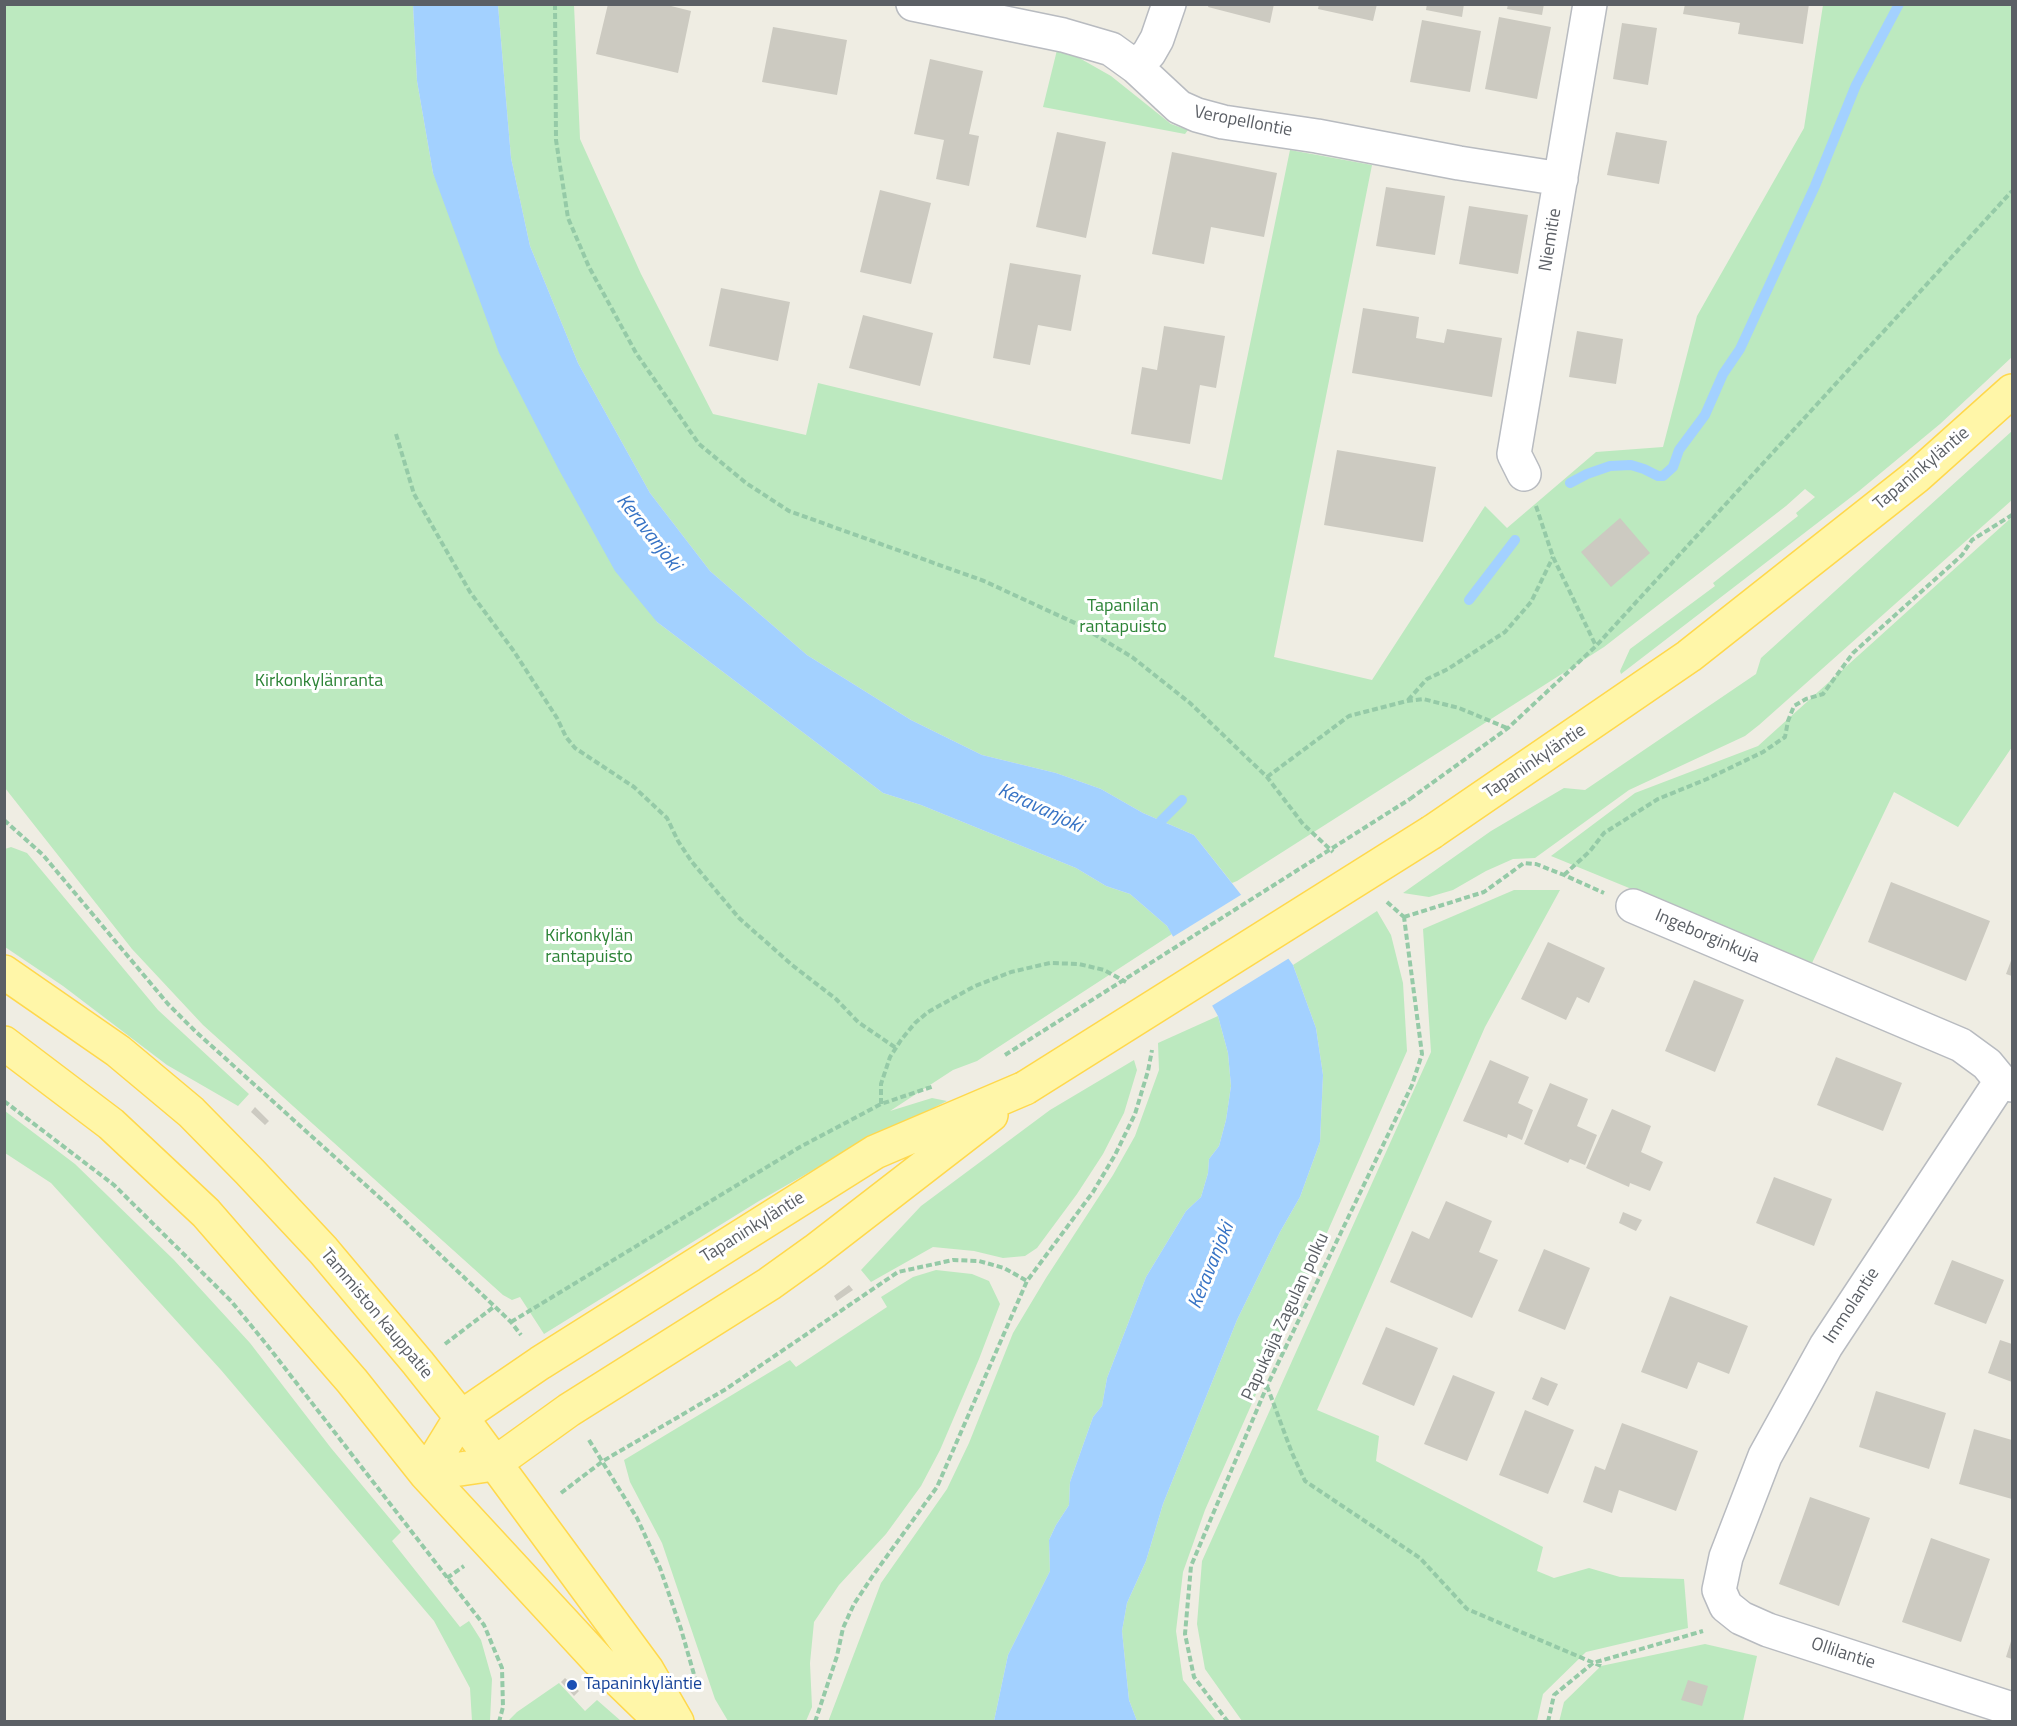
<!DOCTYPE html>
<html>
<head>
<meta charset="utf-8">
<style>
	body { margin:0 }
	#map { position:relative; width:2017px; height:1726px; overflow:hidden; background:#efede3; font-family:"Titillium Web",sans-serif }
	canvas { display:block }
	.frame { position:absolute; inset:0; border:6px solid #5b5f65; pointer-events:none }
</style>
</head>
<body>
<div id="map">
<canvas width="2017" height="1726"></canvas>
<div class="frame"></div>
</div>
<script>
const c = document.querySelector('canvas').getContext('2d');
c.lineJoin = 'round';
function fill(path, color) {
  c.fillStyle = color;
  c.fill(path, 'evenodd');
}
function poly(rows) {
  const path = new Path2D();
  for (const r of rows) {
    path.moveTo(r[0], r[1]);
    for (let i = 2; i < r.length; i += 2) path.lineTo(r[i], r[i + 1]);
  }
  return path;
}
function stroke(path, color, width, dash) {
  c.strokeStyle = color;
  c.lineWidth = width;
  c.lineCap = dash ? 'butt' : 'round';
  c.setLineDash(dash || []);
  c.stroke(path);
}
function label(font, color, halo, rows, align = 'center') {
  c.font = font + ' "Titillium Web",sans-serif';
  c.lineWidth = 6;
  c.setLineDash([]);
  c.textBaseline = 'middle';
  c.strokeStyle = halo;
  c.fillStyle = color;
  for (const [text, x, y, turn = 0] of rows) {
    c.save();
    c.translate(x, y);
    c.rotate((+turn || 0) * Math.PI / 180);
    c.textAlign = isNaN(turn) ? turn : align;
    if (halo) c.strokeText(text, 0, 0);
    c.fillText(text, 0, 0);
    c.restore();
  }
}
fill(poly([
	[4,5,413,5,417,81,433,173,657,622,883,793,921,805,1076,868,1106,886,1130,894,1167,926,1172,934,977,1061,953,1070,890,1111,932,1098,947,1101,822,1165,759,1201,544,1334,520,1297,512,1300,503,1295,203,1025,132,949,5,788],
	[498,5,574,5,580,139,641,274,713,414,806,435,818,383,1222,480,1290,150,1372,165,1274,657,1372,680,1485,506,1507,528,1596,452,1663,447,1697,316,1804,128,1823,5,2012,5,2012,357,1940,424,1859,491,1621,674,1620,671,1630,649,1715,586,1713,583,1798,516,1796,513,1815,497,1805,489,1786,506,1604,647,1237,881,1232,883,1194,835,1143,813,1101,789,1056,773,982,755,911,720,807,655,710,571,650,493,578,363,530,246,511,158],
	[1057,50,1074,55,1111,76,1171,124,1188,130,1185,134,1043,107],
	[2012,431,2012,500,1759,725,1745,736,1629,790,1535,858,1513,859,1486,871,1453,890,1429,897,1403,893,1491,831,1564,788,1585,790,1756,674,1761,658],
	[2012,517,2012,747,1958,827,1894,792,1812,963,1551,856,1635,793,1758,746],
	[11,847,27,853,158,1010,249,1094,238,1106,167,1065,63,986,5,947,5,849],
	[1514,890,1560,890,1485,1027,1317,1410,1379,1436,1376,1461,1543,1547,1537,1571,1554,1578,1589,1568,1620,1577,1684,1579,1688,1628,1586,1652,1543,1694,1537,1721,1242,1721,1205,1669,1197,1624,1202,1561,1431,1052,1423,929],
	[1377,911,1391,935,1403,983,1407,1051,1205,1510,1183,1572,1176,1631,1183,1680,1216,1721,1137,1721,1129,1700,1122,1631,1127,1603,1146,1561,1163,1504,1237,1320,1280,1232,1300,1197,1320,1142,1323,1075,1316,1028,1293,965],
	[1218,1016,1228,1053,1231,1086,1226,1120,1219,1146,1209,1159,1208,1173,1201,1197,1186,1211,1146,1277,1107,1378,1102,1406,1093,1417,1070,1482,1069,1505,1056,1525,1049,1540,1050,1571,1008,1655,994,1721,828,1722,881,1583,947,1489,969,1443,1013,1333,1046,1278,1113,1175,1135,1136,1159,1070,1158,1043],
	[1134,1060,1137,1070,1124,1113,1103,1154,1077,1194,1037,1248,1025,1256,1003,1258,974,1251,933,1247,871,1282,861,1270,921,1206,1050,1110],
	[5,1111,75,1164,174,1260,250,1343,331,1448,401,1532,392,1541,460,1627,469,1621,481,1640,492,1679,490,1721,472,1721,470,1688,434,1621,221,1370,51,1183,5,1153],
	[936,1270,972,1274,989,1281,1000,1304,979,1359,940,1450,921,1486,886,1534,839,1585,814,1622,810,1663,812,1707,806,1721,728,1721,715,1699,662,1543,630,1482,624,1460,790,1360,796,1367,887,1307,881,1297,913,1277],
	[1705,1644,1757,1656,1743,1721,1559,1722,1564,1702,1601,1666],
	[559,1683,585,1711,597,1700,621,1721,508,1721,517,1712]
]), '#bce9bf');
fill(poly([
	[413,5,498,5,511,158,530,246,578,363,650,493,710,571,807,655,911,720,982,755,1056,773,1101,789,1143,813,1194,835,1257,915,1293,965,1316,1028,1323,1075,1320,1142,1300,1197,1280,1232,1237,1320,1163,1504,1146,1561,1127,1603,1122,1631,1129,1700,1137,1721,994,1721,1008,1655,1050,1571,1049,1540,1056,1525,1069,1505,1070,1482,1093,1417,1102,1406,1107,1378,1146,1277,1186,1211,1201,1197,1208,1173,1209,1159,1219,1146,1226,1120,1231,1086,1228,1053,1218,1016,1167,926,1130,894,1106,886,1076,868,921,805,883,793,657,622,615,571,559,470,499,353,433,173,417,81]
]), '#a3d1ff');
fill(poly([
	[1244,893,1291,957,1210,1007,1171,938]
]), '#efede3');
stroke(poly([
	[1570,483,1587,474,1610,466,1631,465,1644,469,1658,476,1663,476,1673,467,1679,450,1705,415,1723,374,1740,349,1815,186,1856,85,1899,4],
	[1469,600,1515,540],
	[1161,821,1182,800]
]), '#a3d1ff', 10);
fill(poly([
	[608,4,663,4,691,11,678,73,596,54],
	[1209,4,1274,4,1270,23,1208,7],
	[1319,4,1377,4,1373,21,1318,9],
	[1427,4,1464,4,1462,17,1426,10],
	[1508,4,1544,4,1542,15,1507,9],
	[1685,4,1809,4,1803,44,1738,34,1740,23,1683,14],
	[1499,17,1551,27,1537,99,1485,89],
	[1422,20,1481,31,1470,92,1410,82],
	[1622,23,1657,28,1648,85,1613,79],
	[773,27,847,40,837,95,762,82],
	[930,59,983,71,969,134,979,136,969,186,936,179,944,140,914,134],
	[1057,132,1106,142,1086,238,1036,227],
	[1616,132,1667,141,1659,184,1607,175],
	[1172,152,1277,173,1264,237,1211,227,1204,264,1152,254],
	[1386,187,1445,196,1435,255,1376,246],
	[880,190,931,203,911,284,860,272],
	[1469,206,1528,215,1518,274,1459,264],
	[1010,263,1081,275,1071,331,1038,325,1030,365,993,358],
	[721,288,790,302,778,361,709,346],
	[1363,308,1419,317,1416,338,1444,343,1447,329,1502,338,1492,397,1352,373],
	[863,315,933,333,920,386,849,368],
	[1164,326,1225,336,1216,388,1200,385,1190,444,1131,434,1142,367,1157,370],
	[1577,331,1623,339,1616,384,1569,377],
	[1337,450,1436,467,1423,542,1324,525],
	[1620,518,1650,553,1611,587,1581,552],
	[1891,882,1990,921,1966,981,1868,942],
	[1548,942,1605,968,1589,1003,1577,997,1566,1020,1521,999],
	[2012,958,2012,976,2006,974],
	[1694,980,1744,1000,1715,1072,1665,1051],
	[1836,1057,1902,1083,1883,1131,1817,1105],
	[1490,1060,1529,1077,1518,1103,1533,1110,1522,1140,1508,1134,1507,1138,1463,1121],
	[1550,1083,1588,1099,1577,1126,1597,1135,1585,1165,1570,1159,1568,1163,1524,1144],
	[255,1107,269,1121,265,1125,251,1112],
	[1612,1109,1651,1126,1641,1152,1663,1162,1650,1191,1630,1183,1629,1187,1586,1168],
	[1774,1177,1832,1199,1814,1246,1756,1223],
	[1446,1201,1492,1221,1479,1252,1498,1260,1472,1318,1390,1282,1412,1231,1429,1239],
	[1623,1212,1642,1220,1636,1231,1619,1223],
	[1544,1249,1590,1268,1565,1330,1518,1311],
	[1952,1260,2004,1280,1986,1324,1934,1304],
	[849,1285,853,1290,837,1301,834,1296],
	[1670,1296,1748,1326,1729,1374,1698,1362,1687,1389,1641,1372],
	[1386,1327,1438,1348,1414,1406,1362,1384],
	[2000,1340,2012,1344,2012,1382,1988,1373],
	[1453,1375,1495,1392,1467,1461,1424,1444],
	[1541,1377,1558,1384,1548,1406,1532,1399],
	[1876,1391,1946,1413,1929,1469,1859,1447],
	[1525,1410,1574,1430,1548,1494,1499,1475],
	[1622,1423,1698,1451,1676,1511,1619,1490,1612,1513,1583,1502,1595,1466,1605,1470],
	[1974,1429,2012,1440,2012,1499,1959,1484],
	[1810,1497,1870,1518,1839,1606,1779,1584],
	[1931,1538,1990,1559,1961,1642,1902,1622],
	[2012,1638,2012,1659,2006,1657],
	[565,1678,579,1691,574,1696,561,1682],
	[1688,1680,1708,1686,1702,1706,1681,1700]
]), '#cccac1');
const minor = poly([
	[913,4,1063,35,1111,49,1136,67,1179,107,1197,115,1223,122,1317,136,1459,163,1561,179],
	[1136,67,1149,53,1157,39,1169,4],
	[1524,474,1514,454,1590,4],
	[1633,906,1961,1045,1987,1064,2001,1081],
	[2012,1085,2001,1081,1826,1346,1765,1456,1726,1557,1719,1590,1726,1606,1741,1618,1768,1630,2012,1709]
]);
const primary = poly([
	[1432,832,1689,656,1917,476,2012,391],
	[4,972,118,1051,191,1112,250,1172,323,1250,418,1363,461,1417,647,1670,677,1722],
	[4,1043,111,1124,206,1213,352,1381,426,1474,598,1660,662,1722],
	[426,1474,461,1417,540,1363,875,1152,1025,1088],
	[426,1474,494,1464,569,1410,769,1284,815,1251,991,1115]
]);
stroke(minor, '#b8bbc0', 36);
stroke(primary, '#ffd84c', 36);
stroke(poly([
	[555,4,556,140,568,218,589,267,636,353,699,444,746,483,789,511,984,581,1077,624,1132,657,1190,703,1267,777,1303,824,1333,852],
	[396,434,414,494,470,592,513,650,557,718,566,737,575,748,634,787,667,818,678,841,692,862,739,918,792,965,836,999,858,1022,896,1048],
	[1536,506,1553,557,1596,646],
	[1408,700,1427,679,1448,669,1505,632,1531,602,1553,557],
	[1267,777,1349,716,1407,701,1423,699,1459,708,1507,728],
	[1410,799,1508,728,1596,646,2012,191],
	[4,820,43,855,168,1004,195,1031,390,1207,511,1322,521,1335],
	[1564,875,1590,851,1604,833,1658,799,1707,779,1763,752,1785,737,1788,721,1794,706,1806,699,1823,694,1853,653,1951,565,1962,555,1972,540,2012,515],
	[1387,902,1404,917],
	[1404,917,1484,892,1524,863,1536,864,1564,875,1604,893],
	[4,1101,114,1185,231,1301,267,1345,484,1625,502,1668,503,1707,499,1722],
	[881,1104,881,1084,890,1057,901,1040,915,1023,928,1012,975,986,1011,972,1050,963,1079,964,1104,970,1126,982],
	[511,1322,800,1147,881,1104,934,1086],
	[445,1344,495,1306],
	[1267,1386,1292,1453,1305,1481,1420,1558,1467,1609,1601,1666],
	[589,1440,637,1518,660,1568,681,1629,695,1678],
	[561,1493,603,1461,726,1389,898,1272,953,1260,979,1261,1004,1268,1027,1281],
	[447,1578,464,1566],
	[815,1722,837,1656,843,1628,854,1604,874,1574,937,1487,1027,1281,1093,1192,1115,1155,1135,1114,1148,1071,1152,1050],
	[1228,1722,1194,1677,1185,1634,1191,1566,1267,1386,1412,1085,1422,1054,1404,917],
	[1548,1722,1554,1695,1593,1663,1703,1631]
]), '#95caa7', 4, [6, 3]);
stroke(minor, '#fff', 33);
stroke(primary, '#fff6a8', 33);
const primaryBridge = poly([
	[1025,1088,1432,832]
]);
stroke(primaryBridge, '#ffd84c', 36, []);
stroke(poly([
	[1005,1055,1410,799]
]), '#95caa7', 4, [6, 3]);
stroke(primaryBridge, '#fff6a8', 33);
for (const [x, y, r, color] of [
	[572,1685,6,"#1a4fb4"]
]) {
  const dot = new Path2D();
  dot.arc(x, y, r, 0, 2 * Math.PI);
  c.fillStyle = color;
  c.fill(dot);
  stroke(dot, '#fff', 2);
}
label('18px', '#5b5f65', '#fff', [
	["Veropellontie",1243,122,11],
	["Niemitie",1551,240,-81],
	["Tapaninkyläntie",1922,469,-40],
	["Tapaninkyläntie",1535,762,-34],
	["Ingeborginkuja",1707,937,23],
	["Tapaninkyläntie",753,1228,-32],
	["Immolantie",1852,1306,-57],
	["Tammiston kauppatie",376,1314,50],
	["Papukaija Zagulan polku",1286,1317,-65],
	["Ollilantie",1843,1654,18]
]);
label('18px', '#2c8336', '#fff', [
	["Tapanilan",1123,607],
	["rantapuisto",1123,628],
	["Kirkonkylänranta",319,682],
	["Kirkonkylän",589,937],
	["rantapuisto",589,958]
]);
label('18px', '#164399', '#fff', [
	["Tapaninkyläntie",584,1685]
], 'left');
label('italic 20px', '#3773c5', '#fff', [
	["Keravanjoki",648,533,52],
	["Keravanjoki",1040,809,25],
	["Keravanjoki",1212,1266,-68]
]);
</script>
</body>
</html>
